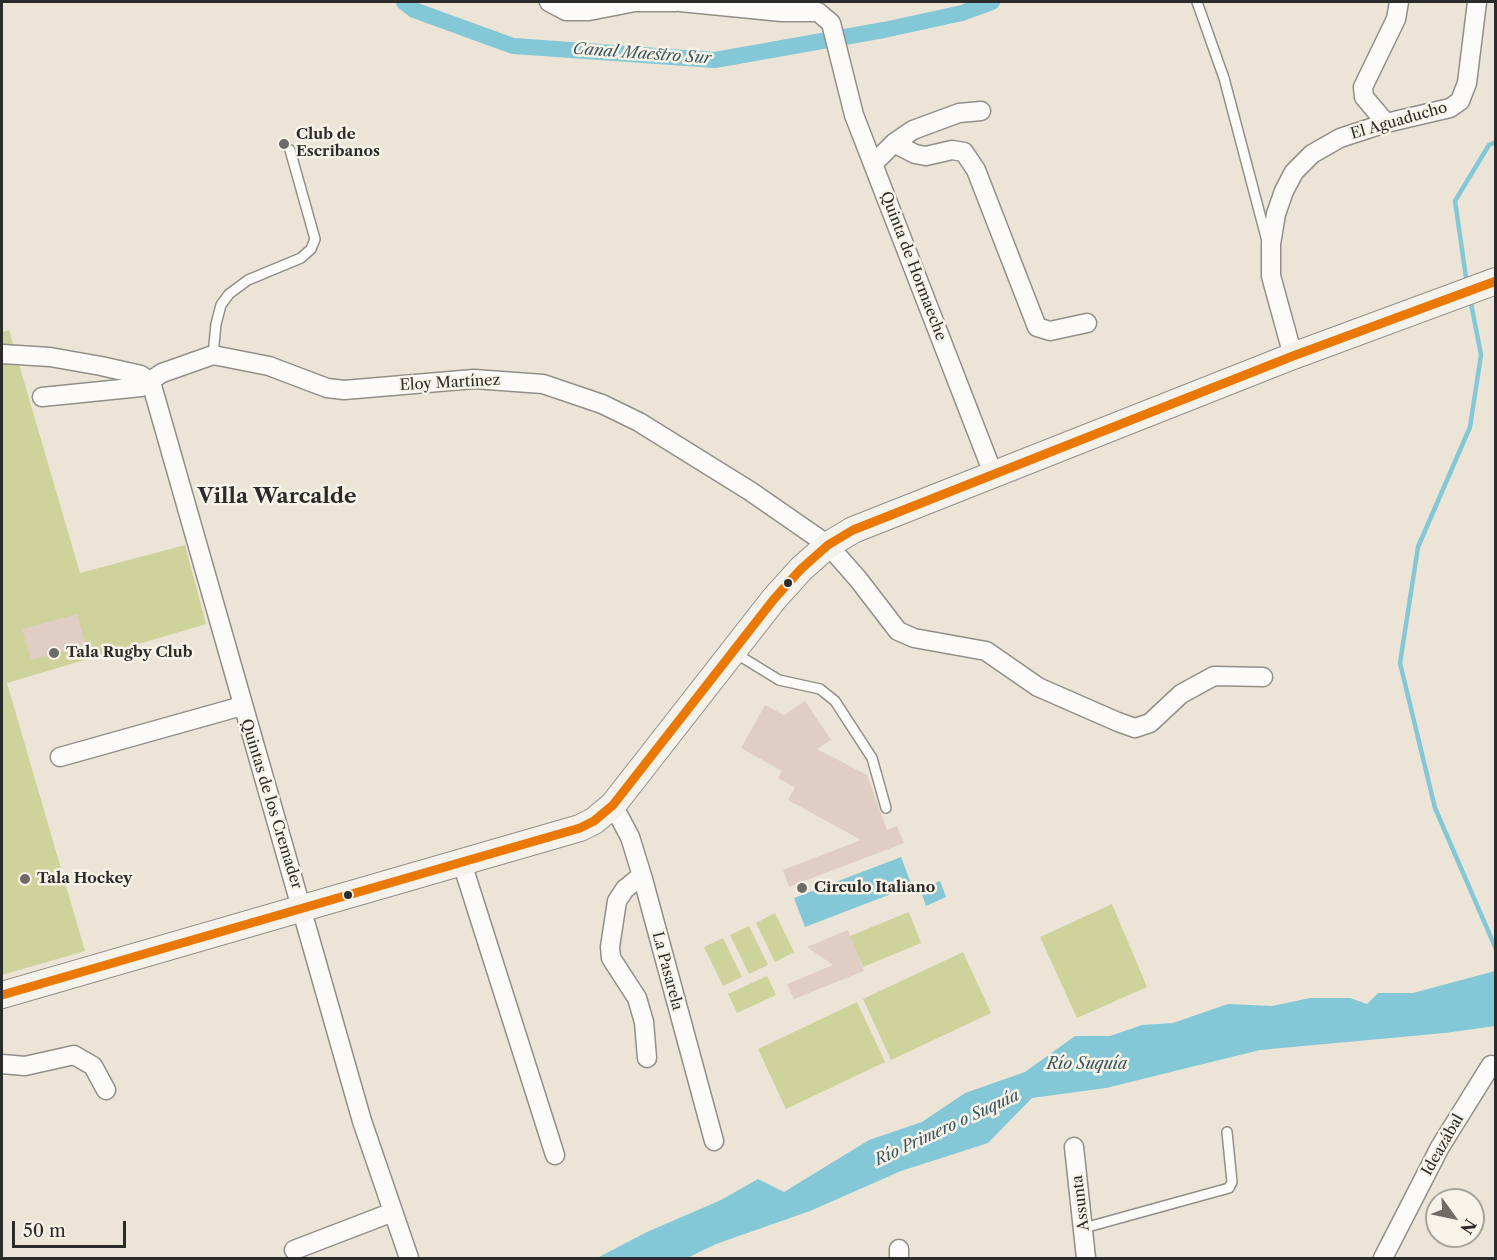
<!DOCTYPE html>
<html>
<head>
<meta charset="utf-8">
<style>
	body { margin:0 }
	#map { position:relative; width:1497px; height:1260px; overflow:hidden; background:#ede4d8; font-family:"Libre Caslon Text",serif }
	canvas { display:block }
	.frame { position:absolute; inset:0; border:3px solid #2b2b2b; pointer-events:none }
	.north { position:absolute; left:1425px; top:1188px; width:60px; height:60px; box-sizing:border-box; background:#f7f3e8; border:2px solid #a5a39c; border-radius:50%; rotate:123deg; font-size:16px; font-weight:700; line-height:24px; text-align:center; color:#2b2b2b }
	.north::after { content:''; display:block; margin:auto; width:21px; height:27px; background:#6f6c68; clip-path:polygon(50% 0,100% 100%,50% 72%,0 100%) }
	.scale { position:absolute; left:12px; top:1221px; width:114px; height:27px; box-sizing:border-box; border:3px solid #2b2b2b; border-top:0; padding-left:8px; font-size:18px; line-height:21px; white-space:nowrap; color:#2b2b2b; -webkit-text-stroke:4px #f7f3e8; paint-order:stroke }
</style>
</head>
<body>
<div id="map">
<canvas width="1497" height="1260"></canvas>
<div class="frame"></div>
<div class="north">N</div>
<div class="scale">50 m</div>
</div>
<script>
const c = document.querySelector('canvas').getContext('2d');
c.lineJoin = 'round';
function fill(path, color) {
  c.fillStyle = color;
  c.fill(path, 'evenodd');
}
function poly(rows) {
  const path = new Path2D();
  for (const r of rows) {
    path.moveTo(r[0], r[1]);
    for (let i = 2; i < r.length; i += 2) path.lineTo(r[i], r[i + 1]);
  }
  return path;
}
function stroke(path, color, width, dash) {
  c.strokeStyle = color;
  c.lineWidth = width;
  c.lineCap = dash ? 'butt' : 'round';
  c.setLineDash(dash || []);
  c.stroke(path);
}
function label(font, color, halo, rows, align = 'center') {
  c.font = font + ' "Libre Caslon Text",serif';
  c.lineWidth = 5;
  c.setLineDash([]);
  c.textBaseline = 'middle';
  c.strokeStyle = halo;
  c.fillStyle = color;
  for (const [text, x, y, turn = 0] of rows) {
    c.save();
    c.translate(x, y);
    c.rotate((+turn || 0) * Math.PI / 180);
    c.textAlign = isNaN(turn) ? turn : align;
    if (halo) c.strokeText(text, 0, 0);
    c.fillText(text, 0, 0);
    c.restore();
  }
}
fill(poly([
	[9,330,80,573,185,545,206,624,7,683,85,951,2,975,2,332],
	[1112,904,1147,987,1077,1018,1040,937],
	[909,912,921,943,863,967,850,936],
	[775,913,794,952,775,962,756,923],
	[749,926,768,965,749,974,730,935],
	[723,938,742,977,723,986,704,947],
	[963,952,991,1013,891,1060,863,999],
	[767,976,776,995,737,1013,728,994],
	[857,1002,885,1062,786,1109,758,1049]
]), '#cdd39b');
fill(poly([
	[901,857,912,886,805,927,794,898],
	[940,881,946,897,926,906,920,889],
	[1495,971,1495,1026,1445,1033,1260,1050,1106,1088,1032,1098,988,1143,901,1171,810,1211,716,1244,687,1258,597,1258,647,1232,721,1200,758,1179,784,1192,869,1140,922,1122,965,1093,1025,1072,1075,1036,1110,1036,1142,1025,1173,1023,1228,1004,1272,1006,1310,998,1350,998,1367,1004,1378,993,1413,993]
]), '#84c7d6');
stroke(poly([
	[1467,284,1455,201,1489,145,1496,142],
	[1470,298,1481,355,1470,427,1418,547,1400,663,1435,808,1496,949]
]), '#84c7d6', 4.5);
stroke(poly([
	[404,2,414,10,513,46,715,60,884,30,962,13,992,2]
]), '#84c7d6', 16);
fill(poly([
	[77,614,86,645,31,660,22,629],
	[805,701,831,740,817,749,867,775,887,830,897,826,904,843,789,887,783,870,861,840,788,800,795,787,778,778,782,771,741,748,765,705,784,715],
	[848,930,864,971,794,999,787,984,833,965,807,947]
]), '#e0cdc4');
const service = poly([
	[1197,2,1224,78,1267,241],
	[213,355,216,324,221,305,229,294,248,280,301,258,311,249,315,239,290,150],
	[735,653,779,680,820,689,835,701,872,758,886,808],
	[1084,1228,1229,1188,1232,1182,1227,1132]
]);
const minor = poly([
	[549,2,566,11,589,11,635,2,676,2],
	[680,2,782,12,818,12,831,23,854,115,994,476],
	[1386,123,1364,97,1363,87,1396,19,1399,2],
	[894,143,915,154,926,156,952,150,964,152,976,170,1037,327,1050,331,1087,323],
	[874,163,894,143,913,130,959,113,981,111],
	[2,354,50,357,101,366,141,375,151,382,362,1121,409,1258],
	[1293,356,1271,276,1271,244,1276,214,1284,191,1294,172,1312,154,1340,138,1386,123,1450,108,1460,101,1467,83,1477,2],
	[42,397,141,387,162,373,213,355,269,366,327,388,344,390,474,379,543,384,602,404,639,422,750,491,828,545,858,579,898,631,914,638,986,651,1038,687,1118,722,1135,728,1150,723,1181,694,1214,676,1263,677],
	[60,757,242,706],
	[613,805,630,837,643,879,714,1141],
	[462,863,555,1155],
	[641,876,625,889,617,901,610,947,611,958,637,998,644,1022,647,1058],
	[2,1064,25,1066,74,1055,93,1066,106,1090],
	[1074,1147,1086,1258],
	[899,1249,899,1258],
	[294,1250,393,1212],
	[1383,1258,1440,1147,1491,1065]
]);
const secondary = poly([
	[2,995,580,828,594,821,613,805,774,599,801,569,828,545,853,530,1293,356,1496,281]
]);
stroke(service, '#928e88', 12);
stroke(minor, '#928e88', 21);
stroke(secondary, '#928e88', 28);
stroke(service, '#fcfbf9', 9);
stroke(minor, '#fcfbf9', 18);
stroke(secondary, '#f5f1eb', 26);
stroke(poly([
	[2,995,580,828,594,821,613,805,774,599,801,569,828,545,853,530,1293,356,1496,281]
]), '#ea7804', 9);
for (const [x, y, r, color] of [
	[284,144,6,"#6f6c68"],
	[788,583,5,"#2b2b2b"],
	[54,653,6,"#6f6c68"],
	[25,879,6,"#6f6c68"],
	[802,888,6,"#6f6c68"],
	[348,895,5,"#2b2b2b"]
]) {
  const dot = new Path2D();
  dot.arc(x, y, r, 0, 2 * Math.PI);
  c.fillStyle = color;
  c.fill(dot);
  stroke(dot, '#f7f3e8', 2);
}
label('15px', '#2b2b2b', '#f7f3e8', [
	["El Aguaducho",1399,121,-16],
	["Quinta de Hormaeche",913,266,69],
	["Eloy Martínez",450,383,-3],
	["Quintas de los Cremader",271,804,73],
	["La Pasarela",667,971,75],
	["Ideazábal",1443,1145,-60],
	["Assunta",1081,1203,-97]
]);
label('bold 15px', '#2b2b2b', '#f7f3e8', [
	["Club de",296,135],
	["Escribanos",296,152],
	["Tala Rugby Club",66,653],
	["Tala Hockey",37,879],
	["Circulo Italiano",814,888]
], 'left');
label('italic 16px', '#38565e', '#f7f3e8', [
	["Canal Maestro Sur",642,54,4],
	["Río Suquía",1087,1064],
	["Río Primero o Suquía",947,1128,-25]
]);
label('bold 21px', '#2b2b2b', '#f7f3e8', [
	["Villa Warcalde",277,497]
]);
</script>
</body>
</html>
